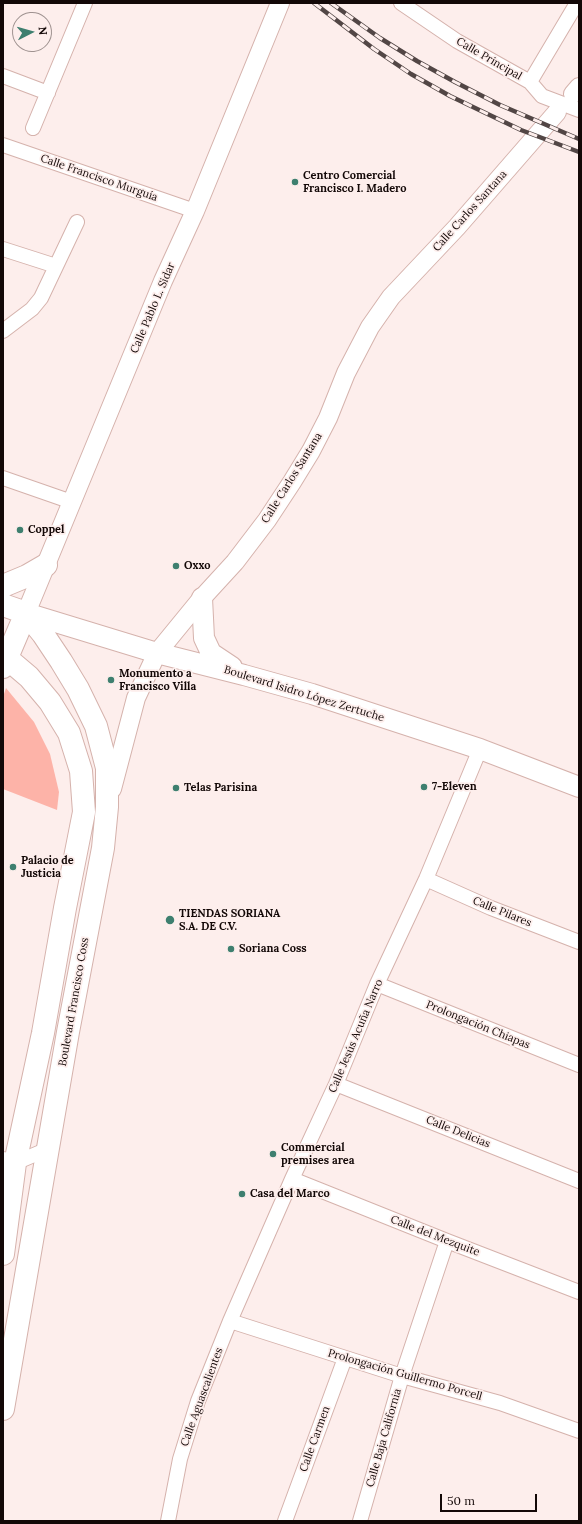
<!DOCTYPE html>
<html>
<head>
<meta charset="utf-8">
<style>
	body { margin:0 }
	#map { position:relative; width:582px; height:1524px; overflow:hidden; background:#fdeeec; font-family:Lora,serif }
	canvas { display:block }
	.frame { position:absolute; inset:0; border:4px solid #130807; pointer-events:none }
	.north { position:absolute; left:12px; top:12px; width:40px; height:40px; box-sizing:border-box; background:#fdeeec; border:1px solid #9f9290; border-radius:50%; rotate:84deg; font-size:11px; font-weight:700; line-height:16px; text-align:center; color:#130807 }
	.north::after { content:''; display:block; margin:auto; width:14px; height:18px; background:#3e7f6f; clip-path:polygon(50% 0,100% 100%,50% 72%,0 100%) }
	.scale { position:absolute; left:440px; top:1494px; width:97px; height:18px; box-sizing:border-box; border:2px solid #130807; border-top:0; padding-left:5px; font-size:12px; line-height:14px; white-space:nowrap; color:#130807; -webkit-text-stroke:3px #fdeeec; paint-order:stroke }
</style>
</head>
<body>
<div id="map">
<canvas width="582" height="1524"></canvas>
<div class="frame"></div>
<div class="north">N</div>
<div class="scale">50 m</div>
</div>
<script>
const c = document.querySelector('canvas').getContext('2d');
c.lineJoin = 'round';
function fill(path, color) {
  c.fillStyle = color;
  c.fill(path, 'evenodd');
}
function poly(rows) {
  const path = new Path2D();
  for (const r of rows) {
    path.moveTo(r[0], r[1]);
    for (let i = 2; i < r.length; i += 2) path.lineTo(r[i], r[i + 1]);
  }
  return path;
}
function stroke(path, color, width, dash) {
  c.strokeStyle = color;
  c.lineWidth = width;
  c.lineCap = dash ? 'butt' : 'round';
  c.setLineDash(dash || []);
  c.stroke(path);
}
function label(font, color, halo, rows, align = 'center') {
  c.font = font + ' Lora,serif';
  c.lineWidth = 3.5;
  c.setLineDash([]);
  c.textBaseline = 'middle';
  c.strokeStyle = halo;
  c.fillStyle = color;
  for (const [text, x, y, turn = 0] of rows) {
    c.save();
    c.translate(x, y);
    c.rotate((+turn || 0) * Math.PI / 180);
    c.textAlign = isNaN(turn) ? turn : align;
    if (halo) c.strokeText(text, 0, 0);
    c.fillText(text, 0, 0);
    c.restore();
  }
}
fill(poly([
	[6,688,34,722,50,754,59,792,57,810,3,789,3,697]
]), '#fdb3a8');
const minor = poly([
	[401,3,457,41,530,82,542,96,579,110],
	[3,76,48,93],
	[530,82,577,3],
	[33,128,85,3],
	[3,145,195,211],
	[3,249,56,266],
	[3,331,32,309,41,298,77,222],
	[3,478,72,502],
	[426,879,491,908,579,942],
	[377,984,579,1065],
	[336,1084,579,1181],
	[3,1159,15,1163,48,1149],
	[292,1179,447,1241,579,1292],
	[230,1321,402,1376,500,1403,579,1431],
	[168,1521,180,1459,198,1401,230,1321,292,1179,336,1084,377,984,426,879,480,749],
	[285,1521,345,1358],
	[360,1521,402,1376,447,1241]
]);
const tertiary = poly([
	[573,94,579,87],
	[26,613,163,281,195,211,280,3],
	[112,789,136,698,157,653,202,598,235,562,267,520,292,482,311,451,328,418,346,373,370,327,391,297,457,227,557,112]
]);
const secondary = poly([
	[202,598,204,638,211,653,232,667],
	[26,613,157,653,244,675,312,694,480,749,579,787]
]);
const primary = poly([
	[3,586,27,576,46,565],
	[3,605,26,613],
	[3,655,29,677,50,702,69,733,81,771,84,812,65,908,43,1033,15,1163,3,1254],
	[3,667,26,613],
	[3,1409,68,1032,103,848,107,807,107,768,96,726,78,689,61,661,43,634,26,613]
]);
stroke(minor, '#d5b2ac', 16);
stroke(tertiary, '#d5b2ac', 20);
stroke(secondary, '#d5b2ac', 22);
stroke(primary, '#d5b2ac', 24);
stroke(minor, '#fff', 14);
stroke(tertiary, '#fff', 18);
stroke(secondary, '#fff', 20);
stroke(primary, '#fff', 22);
const rail = poly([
	[314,3,374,49,411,74,450,96,521,130,579,152],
	[331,3,380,38,417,61,455,82,500,105,579,139]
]);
stroke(rail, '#524645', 4.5);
stroke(rail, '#fdeeec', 3, [9]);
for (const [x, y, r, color] of [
	[295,182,4,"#3e7f6f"],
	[20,530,4,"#3e7f6f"],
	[176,566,4,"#3e7f6f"],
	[111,680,4,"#3e7f6f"],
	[424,787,4,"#3e7f6f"],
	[176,788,4,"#3e7f6f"],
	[13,867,4,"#3e7f6f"],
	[170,920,5,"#3e7f6f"],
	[231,949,4,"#3e7f6f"],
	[273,1154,4,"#3e7f6f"],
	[242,1194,4,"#3e7f6f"]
]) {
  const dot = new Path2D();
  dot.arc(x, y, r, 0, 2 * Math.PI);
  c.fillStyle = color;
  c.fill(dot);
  stroke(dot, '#fdeeec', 1.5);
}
label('11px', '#130807', '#fdeeec', [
	["Calle Principal",489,59,30],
	["Calle Francisco Murguía",99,178,19],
	["Calle Carlos Santana",470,211,-48],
	["Calle Pablo L. Sidar",153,308,-67],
	["Calle Carlos Santana",292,478,-58],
	["Boulevard Isidro López Zertuche",304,694,17],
	["Calle Pilares",502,912,22],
	["Boulevard Francisco Coss",74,1002,-80],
	["Prolongación Chiapas",478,1025,22],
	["Calle Jesús Acuña Narro",356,1036,-67],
	["Calle Delicias",458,1132,22],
	["Calle del Mezquite",435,1236,21],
	["Prolongación Guillermo Porcell",405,1375,16],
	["Calle Aguascalientes",202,1397,-70],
	["Calle Baja California",384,1438,-74],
	["Calle Carmen",315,1439,-70]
]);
label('bold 11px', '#130807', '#fdeeec', [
	["Centro Comercial",303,176],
	["Francisco I. Madero",303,189],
	["Coppel",28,530],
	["Oxxo",184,566],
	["Monumento a",119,674],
	["Francisco Villa",119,687],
	["7-Eleven",432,787],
	["Telas Parisina",184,788],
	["Palacio de",21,861],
	["Justicia",21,874],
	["TIENDAS SORIANA",179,914],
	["S.A. DE C.V.",179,927],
	["Soriana Coss",239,949],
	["Commercial",281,1148],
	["premises area",281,1161],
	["Casa del Marco",250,1194]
], 'left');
</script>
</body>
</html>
